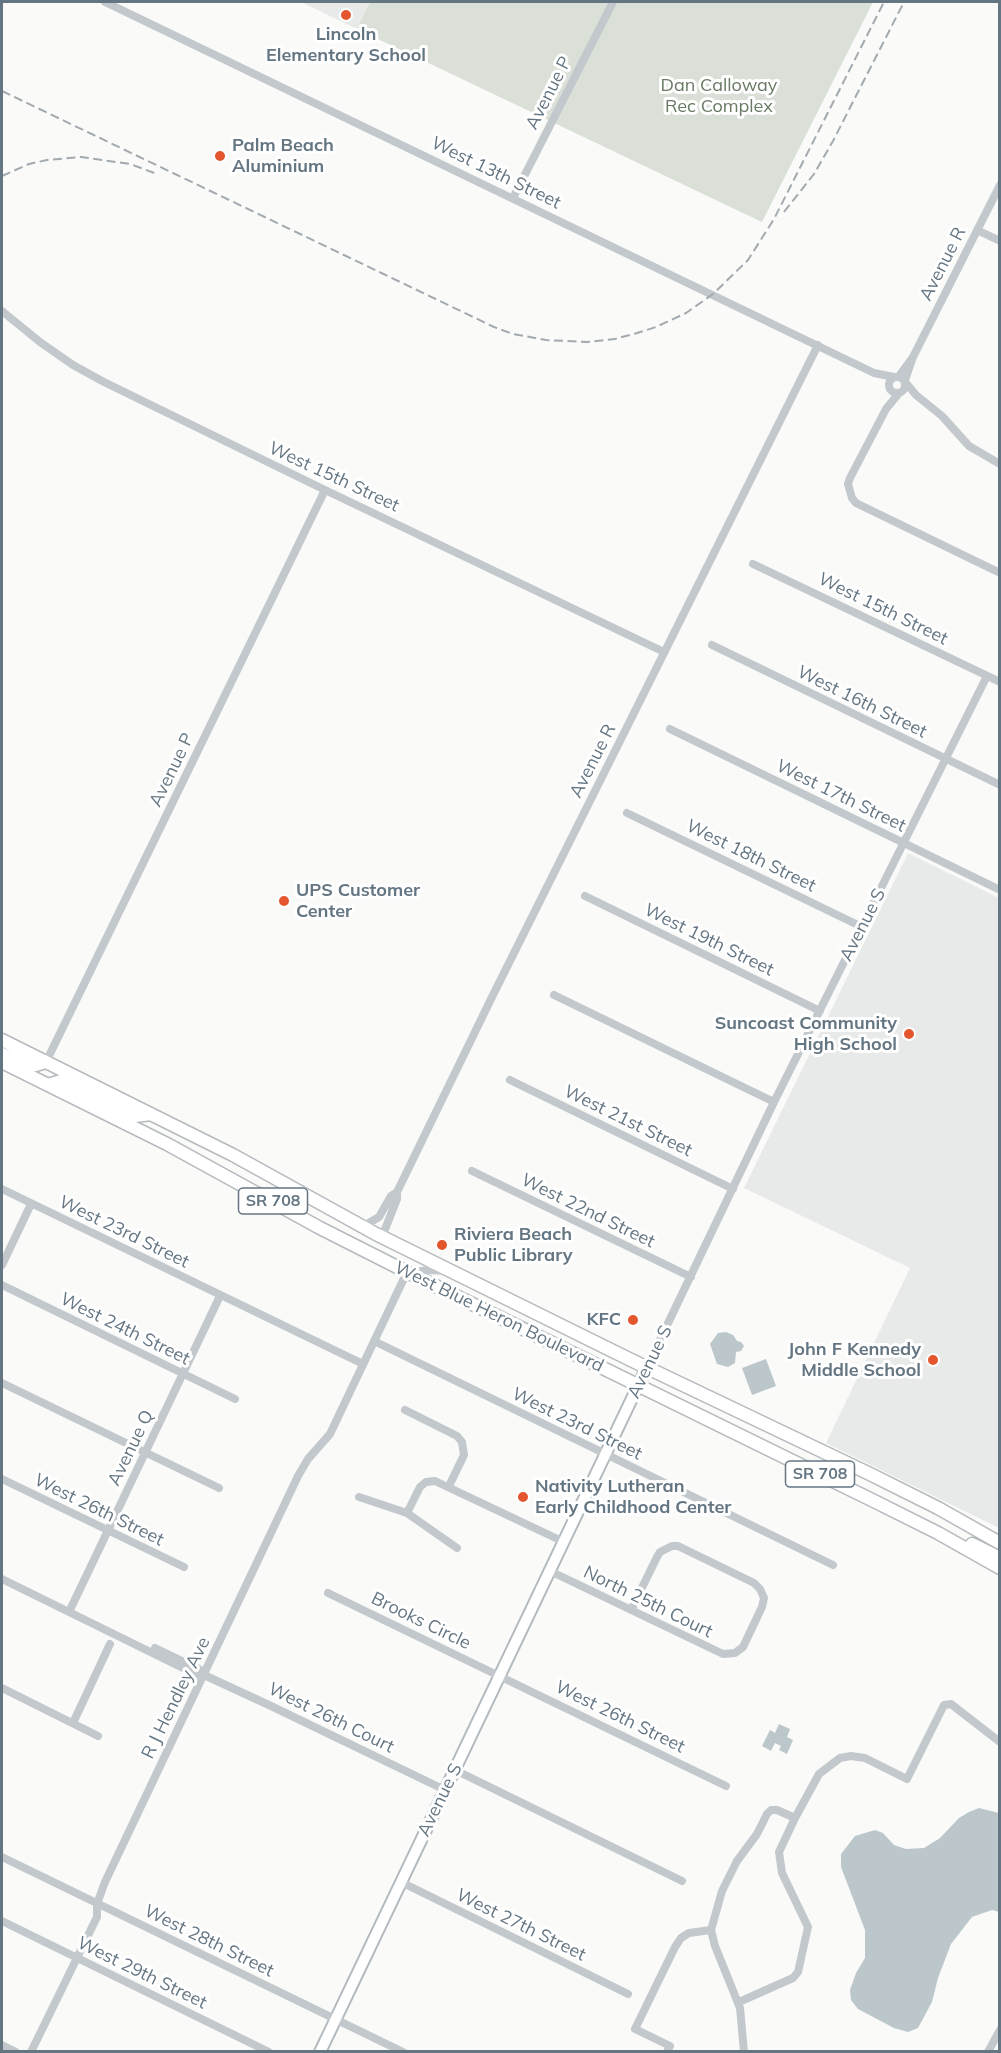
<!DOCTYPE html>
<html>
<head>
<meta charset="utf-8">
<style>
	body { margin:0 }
	#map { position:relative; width:1001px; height:2053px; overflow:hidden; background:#fafaf8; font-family:Mulish,sans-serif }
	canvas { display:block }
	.frame { position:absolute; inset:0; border:3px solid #657683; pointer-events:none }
</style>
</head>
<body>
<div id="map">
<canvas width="1001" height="2053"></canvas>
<div class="frame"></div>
</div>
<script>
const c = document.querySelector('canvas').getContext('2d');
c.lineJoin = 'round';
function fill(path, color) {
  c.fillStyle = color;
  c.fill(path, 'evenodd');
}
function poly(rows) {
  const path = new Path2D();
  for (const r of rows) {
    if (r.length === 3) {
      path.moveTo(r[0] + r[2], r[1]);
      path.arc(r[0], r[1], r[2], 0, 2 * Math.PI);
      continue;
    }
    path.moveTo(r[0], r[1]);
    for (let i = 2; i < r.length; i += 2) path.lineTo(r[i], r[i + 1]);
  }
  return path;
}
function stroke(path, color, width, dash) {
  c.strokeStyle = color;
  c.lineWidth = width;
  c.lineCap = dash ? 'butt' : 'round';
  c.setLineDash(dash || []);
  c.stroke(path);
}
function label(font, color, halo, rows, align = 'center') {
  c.font = font + ' Mulish,sans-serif';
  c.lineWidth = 6;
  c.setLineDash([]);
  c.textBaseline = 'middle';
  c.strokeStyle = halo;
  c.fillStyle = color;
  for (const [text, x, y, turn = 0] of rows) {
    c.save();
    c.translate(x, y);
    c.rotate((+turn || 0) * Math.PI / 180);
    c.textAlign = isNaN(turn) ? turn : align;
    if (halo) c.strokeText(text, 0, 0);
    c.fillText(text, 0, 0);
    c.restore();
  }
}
fill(poly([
	[301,2,370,2,357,29],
	[908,853,999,898,999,1528,826,1443,910,1268,744,1188]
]), '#e8e9e9');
fill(poly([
	[370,2,873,2,762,222,357,29]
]), '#dadfd7');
fill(poly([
	[726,1332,733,1335,737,1341,741,1342,744,1346,741,1351,736,1352,735,1363,728,1367,717,1364,710,1344,718,1333],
	[766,1359,776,1386,752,1395,742,1368],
	[779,1724,790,1729,787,1737,793,1740,787,1754,779,1750,781,1746,775,1743,771,1751,762,1746,770,1730,775,1733],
	[979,1808,999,1813,999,1912,992,1910,972,1917,951,1944,938,1978,932,2002,918,2028,908,2032,894,2028,858,2009,851,2000,850,1990,856,1973,865,1958,865,1930,841,1867,841,1854,855,1836,875,1830,883,1833,894,1845,906,1849,924,1848,940,1838,959,1818,969,1812]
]), '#bbc7cb');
const secondary = poly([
	[320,2052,647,1367]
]);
const primary = poly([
	[2,1040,233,1155,376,1234,631,1360,872,1475,938,1508,1000,1543],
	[2,1054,32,1066,46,1062],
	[2,1062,167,1144,320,1228,407,1272,876,1502,938,1533,1000,1568],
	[48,1085,61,1081,135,1116,151,1114],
	[972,1544,1000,1558]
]);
stroke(secondary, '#b3babf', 14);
stroke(primary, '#b5babe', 15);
stroke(poly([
	[105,2,874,373,894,377],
	[513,198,613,2],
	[977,230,1000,241],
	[2,311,40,342,73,365,104,382,325,490,664,652],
	[913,357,1000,185],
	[899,376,913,357,905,380],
	[897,385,8],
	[906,383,916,395,942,416,969,446,1000,464],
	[899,393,886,409,850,478,848,484,852,498,856,503,1000,573],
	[753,564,1000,682],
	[712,645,1000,785],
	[670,729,1000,890],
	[627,813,862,927],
	[585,896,820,1011],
	[554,995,774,1102],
	[46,1062,325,490],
	[510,1080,733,1189],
	[472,1171,691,1277],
	[2,1189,363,1364],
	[362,1227,379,1217,391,1196,397,1192],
	[382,1237,397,1199,397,1192,492,997,818,345],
	[2,1265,31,1204],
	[2,1285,235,1399],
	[374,1341,833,1565],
	[647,1367,774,1102,987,676],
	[2,1383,219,1488],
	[405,1410,457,1436,462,1442,464,1455,449,1486],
	[2,1479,184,1567],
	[359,1497,407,1513,457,1548],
	[407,1513,420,1487,426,1482,435,1481,564,1542],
	[550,1571,723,1654,735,1653,743,1647,762,1607,764,1598,760,1589,754,1583,678,1546,672,1546,660,1552,657,1557,631,1610],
	[2,1579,193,1673,204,1675,271,1706,445,1790],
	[328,1593,726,1786],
	[69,1612,220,1296],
	[155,1648,199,1669,203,1673],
	[2,1688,98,1736],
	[73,1723,110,1644],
	[455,1770,682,1881],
	[2,1857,403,2052],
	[401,1882,628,1994],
	[2,1921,269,2052],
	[739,2002,793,1978,798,1972,808,1927,782,1873,779,1852,795,1818],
	[2,2045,16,2052],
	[31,2052,97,1917,97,1904,105,1882,298,1476,308,1459,330,1434,407,1272,433,1270,444,1271],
	[667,2052,670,2046,635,2029,675,1947,681,1938,689,1933,711,1930],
	[744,2052,740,2008,715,1946,711,1930,722,1891,737,1861,757,1834,767,1814,771,1810,777,1810,795,1818,819,1774,840,1758,851,1756,865,1758,907,1779,944,1705,951,1704,1000,1742],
	[988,2052,1000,2030]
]), '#c3c8cc', 8);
stroke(secondary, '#fff', 10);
stroke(primary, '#fff', 12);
stroke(poly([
	[2,91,494,327,513,334,546,340,587,342,615,339,637,333,656,327,686,313,713,294,748,260,774,219,884,2],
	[2,176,29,164,47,160,81,157,130,164,157,174],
	[784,212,814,174,833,141,904,2]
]), '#a2aab0', 2, [9, 4.5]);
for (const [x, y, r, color] of [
	[346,15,6,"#e4572e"],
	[220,156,6,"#e4572e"],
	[284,901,6,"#e4572e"],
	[909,1034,6,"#e4572e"],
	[442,1245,6,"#e4572e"],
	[633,1320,6,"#e4572e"],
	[933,1360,6,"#e4572e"],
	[523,1497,6,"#e4572e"]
]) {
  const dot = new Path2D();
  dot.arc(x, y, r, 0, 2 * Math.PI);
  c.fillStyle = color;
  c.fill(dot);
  stroke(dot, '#fff', 2);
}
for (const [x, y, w] of [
	[273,1201,69],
	[820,1474,69]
]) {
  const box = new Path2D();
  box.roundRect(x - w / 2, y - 13, w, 26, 4.5);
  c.fillStyle = '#fff';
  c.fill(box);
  stroke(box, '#657683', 1.5);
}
label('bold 16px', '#657683', null, [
	["SR 708",273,1201],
	["SR 708",820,1474]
]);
label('bold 18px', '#657683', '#fff', [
	["Lincoln",346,35,"center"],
	["Elementary School",346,56,"center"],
	["Palm Beach",232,146],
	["Aluminium",232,167],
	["UPS Customer",296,891],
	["Center",296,912],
	["Suncoast Community",897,1024,"right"],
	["High School",897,1045,"right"],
	["Riviera Beach",454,1235],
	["Public Library",454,1256],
	["KFC",621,1320,"right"],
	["John F Kennedy",921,1350,"right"],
	["Middle School",921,1371,"right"],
	["Nativity Lutheran",535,1487],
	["Early Childhood Center",535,1508]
], 'left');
label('18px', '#687a64', '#fff', [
	["Dan Calloway",719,86],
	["Rec Complex",719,107]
]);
label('18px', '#657683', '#fff', [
	["Avenue P",549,93,-63],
	["West 13th Street",496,173,26],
	["Avenue R",943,264,-63],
	["West 15th Street",334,477,25],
	["West 15th Street",883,609,26],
	["West 16th Street",862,702,26],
	["Avenue R",593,761,-63],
	["Avenue P",172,770,-64],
	["West 17th Street",841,796,26],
	["West 18th Street",751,856,26],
	["Avenue S",863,925,-63],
	["West 19th Street",709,940,26],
	["West 21st Street",628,1121,26],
	["West 22nd Street",588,1211,26],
	["West 23rd Street",124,1232,26],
	["West Blue Heron Boulevard",499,1317,26],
	["West 24th Street",125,1329,26],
	["Avenue S",650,1362,-64],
	["West 23rd Street",577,1424,26],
	["Avenue Q",131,1448,-64],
	["West 26th Street",99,1510,26],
	["North 25th Court",648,1602,26],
	["Brooks Circle",421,1621,26],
	["R J Hendley Ave",176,1698,-64],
	["West 26th Street",620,1717,26],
	["West 26th Court",331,1718,26],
	["Avenue S",440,1800,-64],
	["West 27th Street",521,1925,26],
	["West 28th Street",209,1941,26],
	["West 29th Street",142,1973,26]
]);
</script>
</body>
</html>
